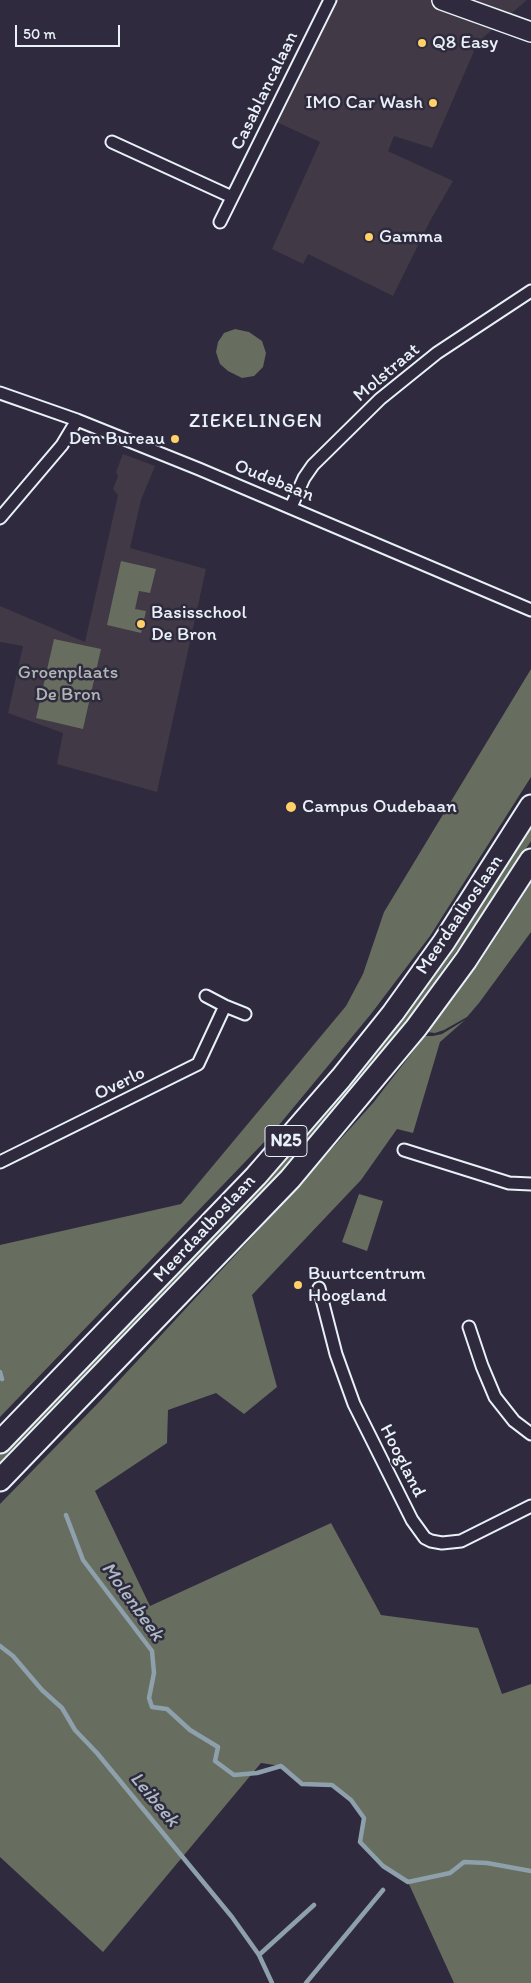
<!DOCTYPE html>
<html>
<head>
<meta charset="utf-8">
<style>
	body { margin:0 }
	#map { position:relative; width:531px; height:1983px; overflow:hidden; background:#2f2a3d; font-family:Itim,sans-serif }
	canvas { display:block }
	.scale { position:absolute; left:15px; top:25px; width:105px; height:22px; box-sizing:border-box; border:2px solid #e8f1f8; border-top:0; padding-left:6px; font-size:15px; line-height:18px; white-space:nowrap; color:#e8f1f8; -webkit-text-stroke:4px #2f2a3d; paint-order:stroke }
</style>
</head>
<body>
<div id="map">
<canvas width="531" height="1983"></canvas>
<div class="scale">50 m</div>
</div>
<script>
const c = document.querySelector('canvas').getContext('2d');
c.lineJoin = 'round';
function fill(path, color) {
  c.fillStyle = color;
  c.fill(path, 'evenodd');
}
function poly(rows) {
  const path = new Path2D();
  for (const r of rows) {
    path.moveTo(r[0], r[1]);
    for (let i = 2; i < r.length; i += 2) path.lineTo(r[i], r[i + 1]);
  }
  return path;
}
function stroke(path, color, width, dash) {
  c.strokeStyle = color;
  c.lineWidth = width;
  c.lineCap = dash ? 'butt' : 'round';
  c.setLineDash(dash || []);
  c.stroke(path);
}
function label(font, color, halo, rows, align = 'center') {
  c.font = font + ' Itim,sans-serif';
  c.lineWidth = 5;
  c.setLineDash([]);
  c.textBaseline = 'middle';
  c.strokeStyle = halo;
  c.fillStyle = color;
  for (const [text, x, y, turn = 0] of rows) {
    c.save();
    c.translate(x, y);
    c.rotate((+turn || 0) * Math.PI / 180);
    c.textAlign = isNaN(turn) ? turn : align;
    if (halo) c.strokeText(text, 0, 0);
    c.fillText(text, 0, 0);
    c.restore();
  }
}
fill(poly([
	[330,0,527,0,478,42,432,148,394,136,388,151,453,181,430,221,393,296,308,254,303,264,272,249,320,142,270,119],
	[123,454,155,466,141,500,130,548,206,569,157,792,57,764,63,733,8,713,23,646,0,642,0,606,85,642,118,495,113,489,118,476,116,472]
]), '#413945');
fill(poly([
	[235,329,249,332,262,341,266,353,263,367,254,376,242,378,228,371,220,364,216,352,218,342,224,333],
	[121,561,156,569,150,593,139,591,135,609,146,611,141,633,107,625],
	[54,639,101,649,83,729,36,718],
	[531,669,531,777,430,936,371,1014,269,1137,0,1417,0,1245,181,1204,346,1006,363,974,384,912],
	[531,818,531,841,486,910,393,1039,332,1117,260,1196,0,1468,0,1448,207,1236],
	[531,883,531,932,479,1003,467,1017,444,1030,435,1033,427,1032,479,963],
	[465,1020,440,1042,413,1133,397,1129,361,1180,252,1295,277,1387,244,1414,216,1393,168,1410,167,1443,95,1491,150,1606,331,1523,381,1615,478,1628,502,1694,531,1684,531,1983,454,1983,408,1882,383,1866,360,1842,364,1818,351,1800,332,1785,302,1785,281,1766,261,1763,103,1952,0,1857,0,1504,101,1400,264,1224,373,1103,425,1036,433,1036,442,1034],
	[359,1194,383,1201,367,1251,342,1242]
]), '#676d5f');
stroke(poly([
	[0,1372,2,1379],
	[66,1515,83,1560,152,1651,154,1673,149,1698,152,1707,167,1709,190,1730,218,1747,215,1761,234,1775,257,1773,281,1766,302,1784,332,1785,351,1800,364,1818,360,1842,383,1866,408,1882,450,1873,464,1862,487,1863,531,1871],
	[0,1646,13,1656,42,1690,62,1708,75,1730,97,1753,232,1917,259,1955,272,1983],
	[259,1955,314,1905],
	[306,1983,383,1890]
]), '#8da0ac', 4.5);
const street = poly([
	[112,142,232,197],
	[220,222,330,0],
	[0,393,77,420,199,469,531,610],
	[291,507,304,478,313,465,380,399,437,353,531,291],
	[0,518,62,445,77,420],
	[206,996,225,1006,245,1014],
	[404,1150,509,1183,531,1184],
	[0,1162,198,1064,225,1006],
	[319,1288,336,1354,354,1404,412,1520,425,1538,431,1541,442,1543,461,1541,531,1506],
	[469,1327,482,1366,495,1397,514,1421,531,1434]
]);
const primary = poly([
	[442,0,531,32]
]);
const highway = poly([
	[0,1442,256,1176,341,1078,393,1013,444,942,531,806],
	[0,1480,290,1179,416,1028,466,960,531,860]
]);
stroke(street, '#e8f1f8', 15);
stroke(primary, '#e8f1f8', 22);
stroke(highway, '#e8f1f8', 25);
stroke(street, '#2f2a3d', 11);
stroke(primary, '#2f2a3d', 19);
stroke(highway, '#2f2a3d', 21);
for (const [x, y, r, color] of [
	[422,43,5,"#ffd166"],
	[433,103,5,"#ffd166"],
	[369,237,5,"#ffd166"],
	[175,439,5,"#ffd166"],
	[141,624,5,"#ffd166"],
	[291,807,6,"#ffd166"],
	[298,1285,5,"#ffd166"]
]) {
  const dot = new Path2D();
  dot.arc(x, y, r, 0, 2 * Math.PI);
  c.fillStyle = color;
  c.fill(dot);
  stroke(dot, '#2f2a3d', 2);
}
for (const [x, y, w] of [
	[286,1141,42]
]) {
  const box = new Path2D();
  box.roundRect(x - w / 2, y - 15.5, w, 31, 4);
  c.fillStyle = '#2f2a3d';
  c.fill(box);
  stroke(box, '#e8f1f8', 1);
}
label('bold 18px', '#e8f1f8', null, [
	["N25",286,1141]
]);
label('19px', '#e8f1f8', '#2f2a3d', [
	["Q8 Easy",432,43],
	["IMO Car Wash",423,103,"right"],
	["Gamma",379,237],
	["Den Bureau",165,439,"right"],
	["Basisschool",151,613],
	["De Bron",151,635],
	["Campus Oudebaan",302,807],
	["Buurtcentrum",308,1274],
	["Hoogland",308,1296]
], 'left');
label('19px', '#e8f1f8', '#2f2a3d', [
	["Casablancalaan",265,91,-64],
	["Molstraat",387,373,-40],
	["Oudebaan",274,481,22],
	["Meerdaalboslaan",460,915,-56],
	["Overlo",120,1084,-26],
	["Meerdaalboslaan",205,1229,-47],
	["Hoogland",402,1461,63]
]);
label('19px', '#aeb6b3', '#2f2a3d', [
	["Groenplaats",68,673],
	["De Bron",68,695]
]);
c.letterSpacing = '1px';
label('20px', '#e8f1f8', '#2f2a3d', [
	["ZIEKELINGEN",256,422]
]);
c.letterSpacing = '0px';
label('italic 20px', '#acbbc5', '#2f2a3d', [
	["Molenbeek",132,1602,54],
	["Leibeek",154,1800,50]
]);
</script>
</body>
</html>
